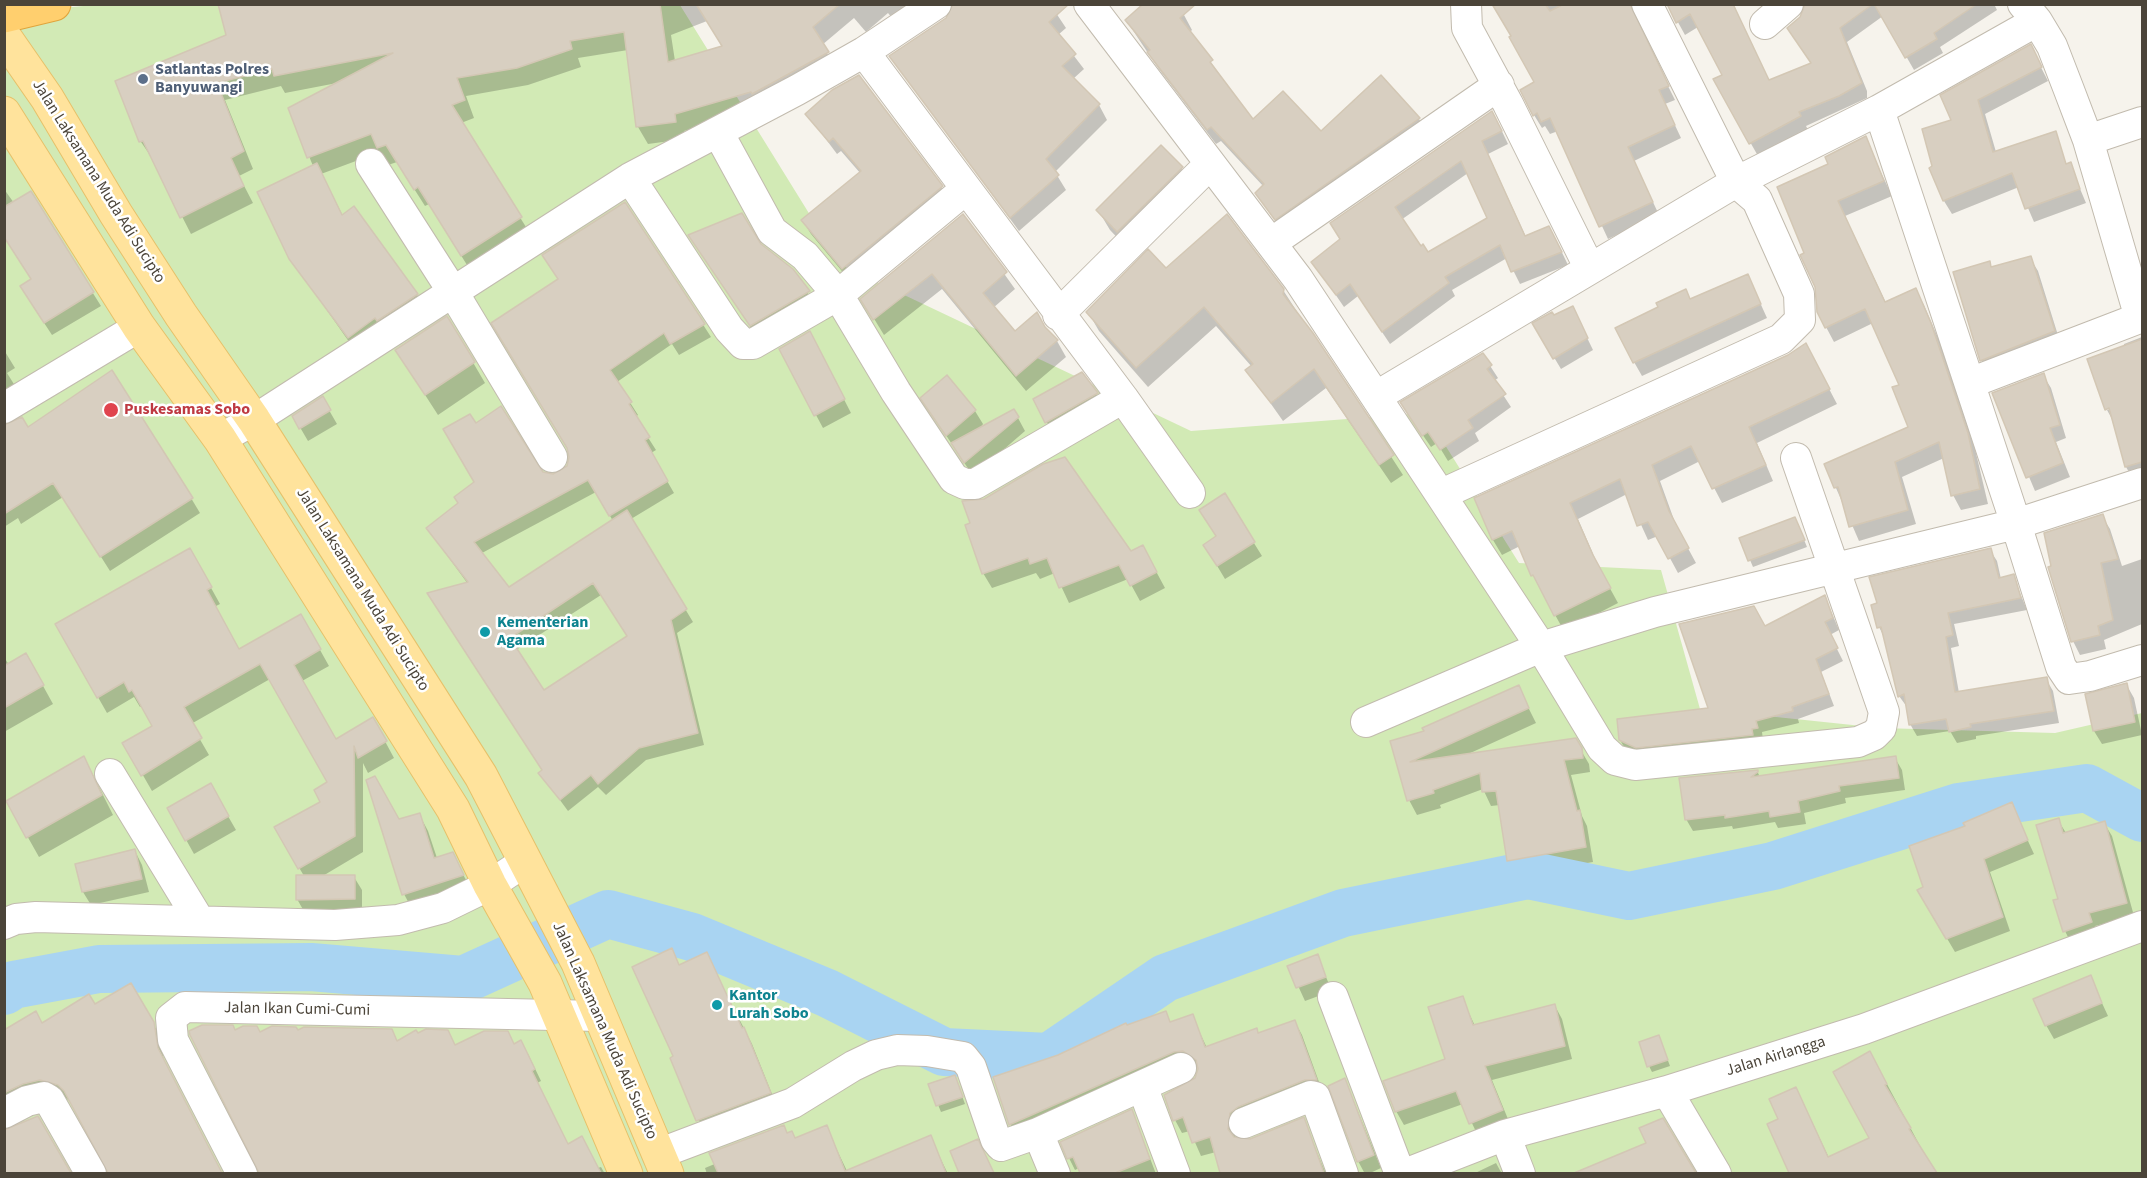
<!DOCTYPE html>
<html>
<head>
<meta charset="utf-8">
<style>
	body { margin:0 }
	#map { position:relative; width:2147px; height:1178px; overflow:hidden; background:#f6f3ec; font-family:"Source Sans 3",sans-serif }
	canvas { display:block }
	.frame { position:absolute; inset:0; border:6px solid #4b4439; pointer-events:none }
</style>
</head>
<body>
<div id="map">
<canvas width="2147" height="1178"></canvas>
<div class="frame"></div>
</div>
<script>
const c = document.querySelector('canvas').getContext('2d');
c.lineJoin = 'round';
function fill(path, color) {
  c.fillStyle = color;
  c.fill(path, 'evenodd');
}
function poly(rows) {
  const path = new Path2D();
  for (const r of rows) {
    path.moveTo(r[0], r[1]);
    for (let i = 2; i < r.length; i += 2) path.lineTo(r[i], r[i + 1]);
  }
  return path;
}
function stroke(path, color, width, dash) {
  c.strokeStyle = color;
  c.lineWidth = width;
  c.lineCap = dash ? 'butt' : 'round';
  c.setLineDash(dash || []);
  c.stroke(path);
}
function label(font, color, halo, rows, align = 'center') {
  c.font = font + ' "Source Sans 3",sans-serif';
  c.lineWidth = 5;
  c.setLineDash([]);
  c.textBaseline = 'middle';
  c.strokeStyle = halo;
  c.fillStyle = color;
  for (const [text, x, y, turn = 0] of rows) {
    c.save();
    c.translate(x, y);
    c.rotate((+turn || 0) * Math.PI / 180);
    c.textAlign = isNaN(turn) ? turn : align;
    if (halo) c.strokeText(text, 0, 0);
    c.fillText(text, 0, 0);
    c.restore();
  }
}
fill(poly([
	[106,4,680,5,841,265,1191,431,1425,413,1519,563,1661,570,1700,709,1881,728,2055,733,2142,713,2142,1173,5,1174,4,19,26,11]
]), '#d2eab5');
fill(poly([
	[220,4,919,4,902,30,888,13,866,32,854,18,822,45,837,70,762,109,684,131,685,139,648,144,638,127,628,50,578,58,581,67,528,85,466,96,474,118,461,123,531,235,472,273,429,204,425,206,397,162,388,165,380,152,321,174,343,216,417,295,428,313,359,356,291,259,313,166,290,109,337,83,285,93,281,86,225,100,253,169,239,176,253,203,191,234,152,158,141,142,117,82,228,36],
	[707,21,724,47,675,61,671,35],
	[1050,4,1066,28,1058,35,1084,69,1073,79,1099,105,1107,120,1055,172,1066,190,1019,231,891,57],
	[1494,4,1621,4,1639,28,1675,100,1665,104,1681,138,1634,161,1659,215,1608,239,1558,131,1550,134,1545,126,1542,128,1534,115,1536,83],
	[1668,4,1733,4,1770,82,1812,64,1789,28,1806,11,1805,4,1994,4,1997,10,1940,47,1943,53,1914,70,1883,16,1847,42,1867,91,1867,98,1806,126,1808,130,1758,156,1715,80,1724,76,1698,27,1685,35],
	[1184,15,1192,30,1190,32,1252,121,1321,133,1381,77,1419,119,1428,134,1284,234,1257,194,1264,187,1221,141,1216,144,1158,68,1126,20],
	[2030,46,2048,81,1985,114,1996,152,2066,166,2070,165,2086,203,2034,222,2019,187,1952,214,1944,201,1953,121],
	[807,114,941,187,949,200,851,282,811,234,803,221,861,174,841,151,837,154],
	[1499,125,1508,144,1488,154,1526,237,1556,240,1568,265,1520,284,1507,258,1452,290,1455,296,1390,344,1358,296,1344,307,1313,262],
	[1468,173,1489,218,1428,254,1401,220],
	[1865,138,1892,196,1845,216,1886,303,1916,290,1924,305,1939,340,1975,449,1988,504,1961,510,1953,495,1944,458,1902,477,1916,524,1859,541,1836,488,1909,428,1901,385,1873,323,1834,342,1826,327,1806,254,1830,165],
	[1181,168,1193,188,1130,251,1110,230,1098,210],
	[4,189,14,203,30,193,101,306,52,335,29,300,32,280,4,237],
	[625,204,711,337,679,355,672,344,617,382,638,415,635,417,656,450,651,453,674,493,631,519,693,622,677,633,704,745,646,760,606,795,598,787,568,811,540,773,543,771,468,584,427,528,460,504,476,483,475,425,542,473,553,476,568,467,571,457,559,280],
	[596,492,613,521,509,589,482,553],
	[601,595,628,637,544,692,516,650],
	[963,216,1015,289,993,308,1015,333,1045,328,1057,341,1066,357,1026,391,942,289,884,335,862,299],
	[690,236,760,245,792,270,819,310,761,343],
	[2030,258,2038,271,2061,345,1989,373,1981,360,1989,263,1992,268],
	[1748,276,1767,318,1642,376,1634,362,1691,300],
	[1283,290,1403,475,1391,483,1326,388,1283,421,1247,370,1252,367,1216,326,1148,387,1099,331,1088,312],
	[1553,317,1578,319,1593,350,1561,369,1534,324],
	[447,318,485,383,438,415,409,370],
	[2142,337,2142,477,2133,479,2126,467,2113,421,2107,410,2117,407,2124,344],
	[817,347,851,413,823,428,816,415],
	[4,350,15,368,7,373,22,397,4,410],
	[1483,355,1498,378,1494,381,1511,407,1475,433,1479,441,1448,461,1437,443,1431,447,1409,415],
	[1814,360,1837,404,1757,443,1773,481,1722,503,1700,461,1660,481,1677,528,1696,563,1678,573,1658,536,1648,540,1627,494,1578,519,1601,572,1618,603,1564,631,1533,575,1520,546,1502,555,1493,540],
	[2043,375,2051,388,2066,438,2056,442,2070,477,2035,491,1994,394],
	[1096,394,1104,407,1054,436,1035,399],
	[322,398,337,424,308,441,294,417],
	[930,411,975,411,983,424,979,430,1018,418,1025,431,973,476],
	[4,426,28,429,191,498,200,513,110,571,63,497,21,524,18,518,4,527],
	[1224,495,1262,556,1225,579,1213,559],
	[2102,516,2110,529,2122,566,2142,559,2142,624,2104,640,2106,649,2080,655,2073,641,2053,567],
	[967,525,1151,562,1165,588,1140,601,1128,579,1069,603,1055,573,1040,579,1036,573,992,588,983,573],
	[1798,525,1807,547,1753,567,1741,539],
	[190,550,220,604,214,607,239,651,301,616,329,666,302,681,335,741,373,719,394,758,368,773,363,763,363,852,321,877,354,877,362,890,362,912,305,913,297,899,304,876,276,828,322,802,329,783,270,679,191,724,209,755,152,791,125,744,154,727,142,706,140,707,134,697,107,713,57,625],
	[1990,550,1997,561,2001,579,2013,576,2027,610,1954,624,1959,646,1951,648,1959,693,2046,679,2053,691,2059,723,1976,736,1976,739,1957,743,1950,731,1917,736,1910,724,1907,707,1899,696,1885,639,1879,627],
	[1825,597,1839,630,1830,635,1843,661,1821,672,1834,706,1798,719,1799,723,1762,732,1763,740,1627,752,1620,740,1710,710,1765,627],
	[26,655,53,704,4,732,4,657,9,665],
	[2126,684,2134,698,2142,735,2102,744,2094,731],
	[1518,687,1536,723,1466,755,1575,740,1589,764,1590,772,1571,775,1582,816,1587,826,1593,862,1517,875,1508,861,1500,805,1491,806,1483,789,1440,805,1441,808,1417,815,1409,800,1392,742,1426,732],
	[1895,758,1902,770,1905,790,1845,798,1846,803,1804,813,1806,824,1778,828,1775,822,1733,829,1732,826,1693,831,1686,819,1757,771,1760,777],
	[86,761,113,815,39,857,8,802],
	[367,781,398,821,419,814,428,831,437,858,452,854,472,891,413,911,404,894],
	[210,785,236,830,194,854,169,809],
	[2011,804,2034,854,1990,872,2010,931,1955,952,1919,891,1925,888,1967,827],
	[2058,820,2066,833,2104,823,2112,836,2134,916,2095,926,2098,936,2072,945,2065,931,2060,900],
	[135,851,142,865,149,892,91,905,83,892,77,865],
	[671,950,680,966,706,954,752,1044,778,1109,706,1136,672,1059,675,1057],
	[1317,956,1332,991,1305,1001,1289,966],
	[2090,977,2108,1016,2054,1039,2046,1025],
	[130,985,160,1036,164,1062,221,1174,109,1174,107,1165,73,1104,61,1094,4,1109,4,1032,42,1025,94,1006],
	[1462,998,1475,1026,1555,1006,1562,1019,1572,1059,1492,1080,1510,1124,1478,1136,1463,1104,1404,1125,1396,1111,1447,1060],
	[1165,1013,1171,1023,1192,1016,1207,1048,1295,1022,1302,1035,1323,1093,1237,1127,1235,1139,1250,1141,1303,1119,1326,1174,1222,1174,1220,1166,1231,1148,1201,1156,1190,1131,1182,1133,1175,1120,1200,1069,1192,1064,1018,1137,1010,1124,1058,1057],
	[235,1031,260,1034,297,1032,456,1047,515,1045,528,1054,541,1081,537,1083,568,1145,598,1168,601,1167,605,1174,260,1174],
	[1659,1037,1670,1066,1652,1072,1649,1066],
	[1880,1071,1935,1174,1791,1174,1769,1125,1780,1120,1796,1088,1829,1158,1871,1139],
	[955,1077,965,1104,941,1112,930,1085],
	[1345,1080,1381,1168,1368,1174,1365,1174,1358,1161],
	[1132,1111,1156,1174,1081,1174,1079,1168,1075,1170,1069,1158],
	[38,1118,69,1174,4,1174,4,1131],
	[1662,1120,1694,1174,1611,1174,1606,1161,1648,1144],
	[826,1127,847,1171,930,1137,948,1174,707,1174,705,1168,787,1134,795,1140],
	[1496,1163,1502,1174,1473,1174]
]), '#0003');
stroke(poly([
	[4,991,13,985,99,969,311,967,463,980,608,914,692,937,827,993,944,1052,1049,1057,1165,978,1343,913,1528,875,1629,896,1773,866,1959,807,2087,788,2142,818]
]), '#a9d4f2', 48);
const building = poly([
	[218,4,660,4,668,62,722,46,696,4,840,4,813,27,829,52,752,94,751,92,675,114,676,122,636,127,624,32,570,41,572,49,517,68,457,78,465,100,452,105,522,217,461,256,418,187,414,190,386,145,377,148,371,134,307,158,288,108,393,53,274,76,272,69,217,83,244,151,231,158,244,186,180,218,143,141,139,142,115,81,226,35,218,4],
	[953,4,1069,4,1049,22,1076,54,1062,66,1100,104,1046,159,1059,175,1010,218,889,56,946,18,953,4],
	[1143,4,1196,4,1180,18,1213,60,1210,62,1253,119,1283,91,1321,131,1381,75,1420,118,1275,220,1255,193,1264,184,1211,127,1207,130,1147,52,1150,50,1125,20,1143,4],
	[1492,4,1545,4,1550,11,1564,4,1630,4,1669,86,1659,90,1675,125,1628,147,1653,202,1599,227,1550,118,1541,122,1537,113,1533,116,1520,90,1534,82,1509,37,1511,36,1492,4],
	[1667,4,1733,4,1769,80,1811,63,1787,28,1800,17,1805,4,1873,4,1840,28,1862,83,1839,96,1799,112,1801,116,1749,144,1713,79,1722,75,1690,14,1676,23,1667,4],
	[1874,4,1977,4,1934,33,1937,39,1905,58,1874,4],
	[2031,44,2042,67,1978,100,1993,152,2056,131,2066,164,2071,162,2080,189,2025,209,2012,173,1943,201,1929,168,1932,166,1922,129,1951,120,1940,95,2031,44],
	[859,75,943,186,842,269,801,220,861,171,833,138,829,142,805,114,832,90,859,75],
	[1492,111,1502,131,1482,141,1525,236,1549,226,1562,252,1511,272,1500,245,1445,277,1449,283,1382,332,1350,284,1336,295,1311,262,1340,239,1330,223,1492,111],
	[1461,161,1487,218,1428,252,1423,244,1421,246,1395,207,1461,161],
	[1866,136,1884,181,1838,201,1885,302,1916,288,1931,323,1968,433,1980,489,1951,496,1939,442,1895,462,1908,510,1849,527,1838,487,1834,488,1824,464,1908,427,1892,387,1899,385,1865,309,1825,328,1817,312,1815,287,1800,255,1804,253,1777,187,1828,164,1825,157,1866,136],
	[1161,145,1183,167,1117,232,1096,210,1161,145],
	[317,163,342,215,354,206,418,294,377,321,375,318,348,338,289,259,257,192,317,163],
	[31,191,94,292,44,323,20,286,31,279,4,237,4,207,31,191],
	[625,202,705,324,670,344,664,333,610,370,632,402,629,404,650,437,645,440,668,481,609,516,588,480,474,542,509,587,627,510,687,609,671,620,698,733,639,748,598,784,591,775,560,800,538,773,542,770,427,593,468,582,426,528,458,503,454,497,474,482,443,429,470,414,476,423,501,406,543,472,553,474,567,466,569,457,567,448,491,323,558,279,542,255,625,202],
	[593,583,627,636,544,690,510,638,593,583],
	[742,213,761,244,793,269,810,291,750,326,688,235,742,213],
	[963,214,1007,272,983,293,1015,331,1037,312,1045,327,1058,340,1016,376,932,274,873,320,860,299,963,214],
	[1227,214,1284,289,1283,294,1313,333,1394,455,1379,465,1314,369,1271,403,1245,370,1253,364,1204,307,1136,368,1086,312,1148,249,1166,268,1227,214],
	[2031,256,2055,331,1980,361,1953,272,1990,261,1991,267,2031,256],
	[1748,274,1761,304,1633,363,1615,328,1658,307,1656,303,1686,289,1690,299,1748,274],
	[1573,306,1588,338,1553,359,1532,323,1552,312,1554,315,1573,306],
	[447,316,475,362,425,395,395,350,447,316],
	[810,331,845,399,814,416,779,349,810,331],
	[2142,339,2142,462,2125,467,2109,408,2105,410,2087,359,2142,339],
	[1806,343,1830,389,1749,427,1766,465,1712,489,1691,446,1652,465,1669,511,1689,548,1668,559,1648,522,1637,526,1620,479,1570,503,1593,555,1611,588,1554,616,1533,575,1531,576,1512,531,1492,540,1474,498,1788,355,1806,343],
	[1483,353,1492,365,1487,369,1506,394,1468,420,1473,428,1440,450,1428,432,1422,436,1400,402,1483,353],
	[112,370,193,498,100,557,53,483,4,514,4,425,22,417,28,427,112,370],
	[1082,372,1098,393,1045,423,1033,399,1082,372],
	[2044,373,2060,425,2050,428,2063,463,2026,478,1992,393,2044,373],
	[947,375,976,410,946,436,920,398,947,375],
	[323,396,331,410,299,429,292,416,323,396],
	[1014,409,1019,417,964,463,951,443,1014,409],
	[1065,457,1131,551,1143,545,1157,572,1130,586,1119,565,1059,588,1047,558,1030,564,1028,558,982,574,965,525,970,523,962,501,984,499,1043,464,1065,457],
	[1225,493,1255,542,1217,566,1203,545,1216,536,1199,510,1225,493],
	[2103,514,2118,559,2101,563,2113,620,2098,626,2100,635,2071,642,2048,567,2051,566,2044,533,2103,514],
	[1795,517,1805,540,1748,561,1739,538,1795,517],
	[190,548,212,587,207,590,239,649,301,614,321,649,294,665,336,739,373,717,387,741,358,758,354,746,355,836,298,869,274,827,320,802,314,790,327,782,260,664,184,707,202,738,141,776,122,743,152,726,132,690,129,692,124,682,97,698,55,624,190,548],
	[1991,548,1999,578,2014,574,2021,598,1948,613,1953,635,1946,637,1955,692,2047,677,2054,711,1970,724,1971,727,1949,732,1946,719,1909,725,1904,694,1898,697,1881,627,1877,628,1871,605,1877,603,1869,577,1991,548],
	[1825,595,1833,618,1825,622,1838,648,1816,659,1829,694,1792,707,1793,711,1756,721,1758,728,1752,729,1753,735,1636,748,1619,740,1617,719,1708,708,1679,624,1754,606,1765,626,1825,595],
	[26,653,44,685,4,708,4,666,26,653],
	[2127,683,2135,722,2093,731,2085,694,2127,683],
	[1519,685,1529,708,1410,762,1576,738,1582,748,1583,758,1564,760,1577,811,1580,810,1586,847,1507,861,1496,791,1482,792,1480,773,1433,790,1434,793,1407,801,1390,741,1424,731,1422,728,1519,685],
	[84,756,102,795,26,838,6,801,84,756],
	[1896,756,1899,778,1839,786,1840,791,1798,801,1800,812,1770,817,1769,811,1725,818,1725,815,1685,820,1679,778,1758,770,1758,772,1751,777,1896,756],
	[375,776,399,819,420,813,434,858,453,852,464,875,402,895,366,780,375,776],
	[211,783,229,816,185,841,167,808,211,783],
	[2012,802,2028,840,1984,859,2003,917,1946,939,1917,890,1923,887,1909,846,1965,826,1963,823,2012,802],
	[2059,818,2063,833,2105,821,2127,903,2089,913,2092,922,2063,932,2053,900,2058,899,2036,825,2059,818],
	[135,849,142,879,82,892,75,864,135,849],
	[296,875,355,875,355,899,296,900,296,875],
	[672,948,679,965,707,952,742,1028,744,1027,771,1093,696,1121,670,1058,673,1056,632,967,672,948],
	[1318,954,1326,977,1296,988,1287,966,1318,954],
	[2091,975,2102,1003,2045,1026,2033,999,2091,975],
	[131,983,154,1022,158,1048,222,1173,108,1173,64,1091,58,1085,40,1080,23,1084,4,1093,4,1030,36,1011,42,1023,89,994,95,1004,131,983],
	[1463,996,1473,1025,1555,1004,1565,1046,1485,1066,1503,1110,1469,1124,1456,1091,1395,1112,1383,1081,1445,1059,1428,1007,1463,996],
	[1166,1011,1170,1022,1193,1014,1205,1047,1257,1028,1258,1033,1295,1020,1317,1080,1305,1080,1238,1107,1230,1113,1228,1129,1234,1137,1250,1139,1304,1117,1324,1173,1220,1173,1210,1137,1192,1143,1183,1117,1173,1121,1164,1095,1195,1078,1198,1069,1196,1060,1183,1051,1174,1052,1009,1125,993,1077,1058,1055,1126,1023,1127,1025,1166,1011],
	[202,1025,233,1025,235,1030,243,1026,257,1026,260,1032,272,1026,296,1027,298,1030,304,1027,392,1029,397,1041,416,1030,418,1033,426,1029,448,1030,455,1045,484,1031,508,1031,514,1044,521,1040,535,1069,532,1071,568,1144,582,1136,601,1173,259,1173,190,1035,189,1031,202,1025],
	[1659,1035,1668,1060,1647,1067,1639,1042,1659,1035],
	[1870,1051,1887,1084,1885,1085,1911,1128,1909,1129,1937,1173,1789,1173,1767,1124,1778,1119,1769,1099,1796,1087,1828,1157,1869,1138,1833,1072,1870,1051],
	[955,1075,963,1097,936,1106,928,1084,955,1075],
	[1345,1078,1374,1155,1357,1162,1328,1086,1345,1078],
	[1132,1109,1150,1159,1115,1173,1080,1173,1073,1157,1067,1159,1060,1142,1132,1109],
	[38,1116,71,1173,4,1173,4,1130,38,1116],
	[1663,1118,1696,1173,1574,1173,1646,1143,1639,1128,1663,1118],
	[784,1125,787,1133,792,1131,795,1138,827,1125,845,1171,931,1135,946,1173,718,1173,709,1153,784,1125],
	[978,1139,994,1173,959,1173,950,1151,978,1139]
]);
fill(building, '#d8cfc1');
stroke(building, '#d3c7b4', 1.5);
const minor = poly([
	[1089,4,1298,279,1541,647,1602,748,1615,760,1635,765,1858,742,1874,735,1881,728,1884,712,1796,458],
	[1466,4,1467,28,1508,104,1590,269],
	[2023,4,2037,21,2052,46,2069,90,2088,140,2140,318],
	[1765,24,1788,4],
	[864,52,1123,398,1190,493],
	[1879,110,2016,524,2061,667,2069,679,2090,676,2142,660],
	[719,134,772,231,805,256,838,295,896,392,954,479,965,484,975,484,1123,398],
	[2088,140,2142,122],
	[371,164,453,292,552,457],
	[630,178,729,329,743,344,753,344,838,295,966,189],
	[1271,243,1499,85],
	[1058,315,1210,164],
	[1970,383,2142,317],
	[1377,396,1736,182,1879,110,2037,21],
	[4,408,139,327],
	[220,439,254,420,630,178,797,90,864,52,936,4],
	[1442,494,1781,339,1800,320,1799,294,1757,200,1736,182,1647,4],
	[1366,722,1541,647,1655,612,2016,524,2142,483],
	[110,774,199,920],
	[4,924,16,919,36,917,335,925,398,920,443,908,490,885,526,861],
	[1333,997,1400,1174],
	[1142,1086,1175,1174],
	[1667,1091,1716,1174],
	[4,1113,27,1101,44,1097,49,1100,91,1174],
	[1244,1123,1311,1096,1315,1097,1343,1174],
	[1038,1133,1055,1174],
	[1505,1135,1520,1174],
	[658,1154,793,1103,853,1066,876,1055,897,1050,927,1051,963,1057,971,1067,996,1140,1001,1146,1038,1133,1181,1068],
	[242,1174,173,1040,171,1018,185,1007,600,1016],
	[1405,1174,1505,1135,1667,1091,1864,1029,2142,926]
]);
const major = poly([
	[4,36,47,98,116,214,181,315,254,420,481,776,578,963,667,1174],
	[4,113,139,327,220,439,453,809,490,885,545,983,626,1174]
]);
const highway = poly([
	[4,16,54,4]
]);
stroke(minor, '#c2bbae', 32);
stroke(major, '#e6c16a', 35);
stroke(highway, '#e0a43c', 35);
stroke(minor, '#fff', 30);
stroke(major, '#ffe39c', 33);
stroke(highway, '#ffcf6e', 33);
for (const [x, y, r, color] of [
	[143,79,6,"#5c6f8a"],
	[111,410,8,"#e0444e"],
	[485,632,6,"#0f9aa8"],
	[717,1005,6,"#0f9aa8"]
]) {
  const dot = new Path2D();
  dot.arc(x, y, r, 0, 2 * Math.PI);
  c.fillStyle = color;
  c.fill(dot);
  stroke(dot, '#fff', 2);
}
label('bold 16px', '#4e5e75', '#fff', [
	["Satlantas Polres",155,70],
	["Banyuwangi",155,88]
], 'left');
label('16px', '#4b4439', '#fff', [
	["Jalan Laksamana Muda Adi Sucipto",98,182,58],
	["Jalan Laksamana Muda Adi Sucipto",362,590,58],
	["Jalan Ikan Cumi-Cumi",297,1010,1],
	["Jalan Laksamana Muda Adi Sucipto",604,1031,66],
	["Jalan Airlangga",1776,1057,-17]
]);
label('bold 16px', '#be3a42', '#fff', [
	["Puskesamas Sobo",124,410]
], 'left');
label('bold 16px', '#0d838f', '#fff', [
	["Kementerian",497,623],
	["Agama",497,641],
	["Kantor",729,996],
	["Lurah Sobo",729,1014]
], 'left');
</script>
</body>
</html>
